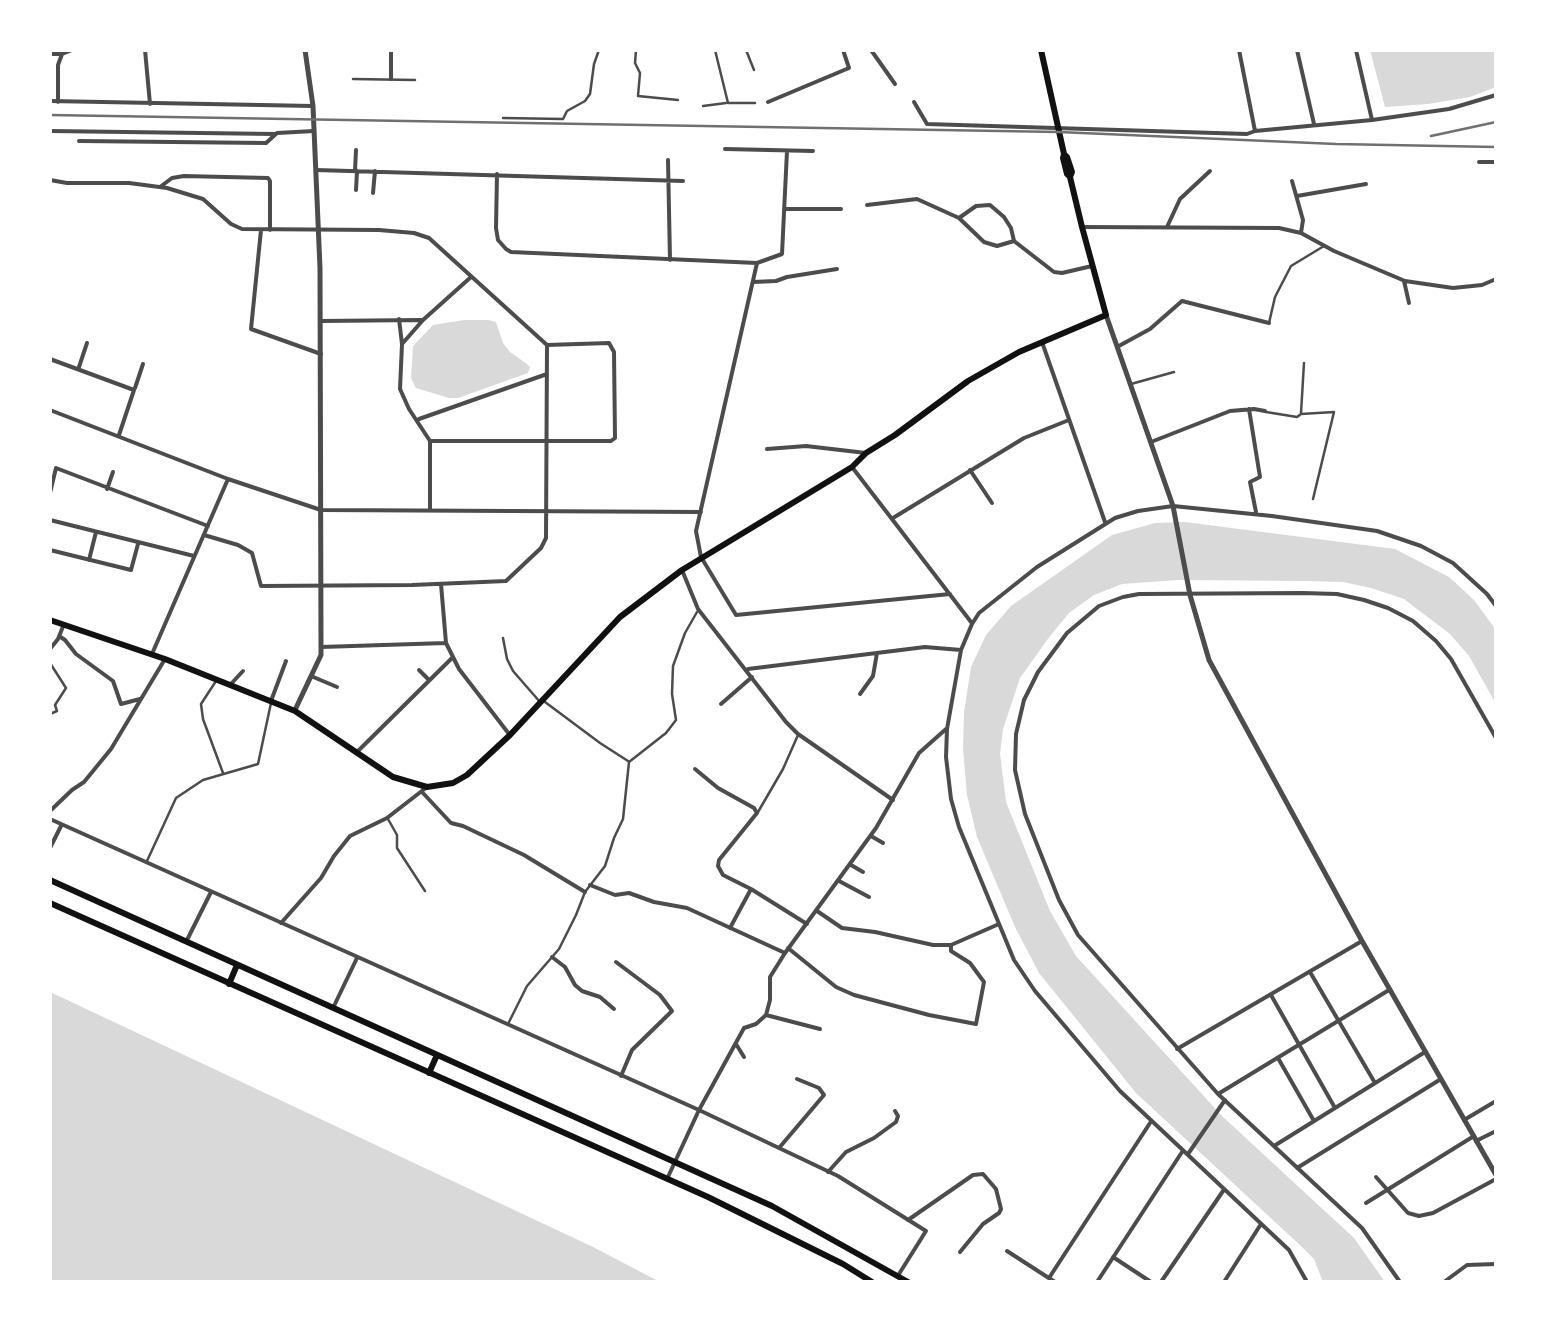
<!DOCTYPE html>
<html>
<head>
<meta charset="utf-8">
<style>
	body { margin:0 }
	#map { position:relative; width:1546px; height:1332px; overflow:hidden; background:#fff; font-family:"DejaVu Sans",sans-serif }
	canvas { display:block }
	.frame { position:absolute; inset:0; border:52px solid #fff; pointer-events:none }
</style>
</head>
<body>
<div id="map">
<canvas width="1546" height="1332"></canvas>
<div class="frame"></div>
</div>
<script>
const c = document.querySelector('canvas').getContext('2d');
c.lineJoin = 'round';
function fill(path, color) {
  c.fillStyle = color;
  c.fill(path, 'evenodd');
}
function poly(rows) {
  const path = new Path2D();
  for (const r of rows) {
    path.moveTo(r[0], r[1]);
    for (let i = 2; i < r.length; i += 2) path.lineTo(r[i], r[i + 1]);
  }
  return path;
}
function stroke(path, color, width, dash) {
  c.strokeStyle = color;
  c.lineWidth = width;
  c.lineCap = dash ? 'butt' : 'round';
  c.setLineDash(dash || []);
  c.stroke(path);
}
fill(poly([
	[1370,50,1496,50,1496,87,1470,97,1428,104,1385,107],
	[464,320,488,320,496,322,503,343,510,352,527,364,530,367,528,373,458,398,449,398,416,388,411,378,413,346,433,325],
	[1185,522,1395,549,1449,577,1474,600,1496,630,1496,704,1469,656,1450,634,1404,599,1371,588,1343,582,1307,581,1178,580,1122,584,1094,595,1069,613,1050,636,1020,678,1003,729,1000,754,1006,802,1050,911,1076,956,1222,1116,1354,1238,1385,1282,1323,1282,1314,1259,1302,1247,1136,1093,1039,973,1015,927,977,837,967,795,963,749,964,712,971,667,986,635,1011,606,1112,535,1155,523],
	[50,992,593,1247,660,1282,50,1282]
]), '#d9d9d9');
stroke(poly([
	[636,50,635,63,640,73,638,96,678,100],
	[715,50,728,103,755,103],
	[746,50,754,70],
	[353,79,415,80],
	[703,106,726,103],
	[503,118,563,119,567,111,585,101,590,94,594,64,599,50],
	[1269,323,1275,297,1291,266,1324,246],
	[1131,384,1174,372],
	[1266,412,1297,417,1301,414,1334,412,1313,499],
	[1301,413,1304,363],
	[503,638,507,659,513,671,540,702],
	[50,663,66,688,55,705,57,711,50,714],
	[216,681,201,704,203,719,223,773],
	[545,702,600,743,628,761],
	[758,812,783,769,798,735],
	[388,819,397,835,397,848,425,891],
	[147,861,176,798,203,780,258,764,271,703],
	[508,1024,527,986,559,949,576,915,585,892,605,866,614,838,623,819,629,762,666,733,676,720,672,694,673,666,685,633,697,612]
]), '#4c4c4c', 2.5);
stroke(poly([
	[145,50,150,104],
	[871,50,895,84],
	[1239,50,1255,131],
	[1297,50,1314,124],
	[1356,50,1372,120],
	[50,54,62,54],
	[391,79,391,50],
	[50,101,313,106],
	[58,102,58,65,62,54,72,50],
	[768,102,849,68,843,50],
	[914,102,927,124,1247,134,1255,131,1372,120,1449,109,1496,95],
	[50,131,275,134],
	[79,141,266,143,277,133,314,131],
	[725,149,813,151],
	[668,160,670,260],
	[1479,162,1496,162],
	[316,170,683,181],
	[355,171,356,150],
	[497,174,496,228,498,240,506,249,511,252,757,263,782,254,787,151],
	[50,180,67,183,129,183,167,188,203,199,231,224,242,229,379,230,414,233,429,238,547,345,609,343,614,352,615,438,611,441,430,441],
	[1292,181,1303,220,1301,233],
	[160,187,172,178,184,176,268,178,270,181,270,230],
	[356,190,357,171],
	[373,193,375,171],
	[1297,196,1366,184],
	[867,205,917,199,959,218,984,242,997,246,1014,241,1054,272,1062,273,1092,266],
	[784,209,841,209],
	[959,218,976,206,990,205,1004,217,1011,228,1014,241],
	[1082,227,1279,228,1301,233,1334,251,1405,281,1453,288,1482,285,1496,279],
	[1167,227,1180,199,1210,171],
	[261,230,251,329,321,354],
	[757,263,696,531,701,557,736,615,950,594],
	[1404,281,1409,303],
	[753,282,776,281,787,277,837,269],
	[399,319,402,344],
	[321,321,421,320],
	[1042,342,1105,522],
	[1117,347,1150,329,1182,301,1269,323],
	[50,359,134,390,119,435],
	[79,367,87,343],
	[135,388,143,364],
	[1249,409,1260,477,1250,482,1256,512],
	[50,410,228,479,321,510,701,512],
	[419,419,547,374],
	[1151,442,1230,411,1254,409,1265,411],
	[767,449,806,446,866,453],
	[852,467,971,622],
	[970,470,992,503],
	[107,489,113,472],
	[50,493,56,468,208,526],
	[430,510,430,441,409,409,400,389,402,344,423,320,471,277],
	[893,518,1024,438,1069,420],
	[50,520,194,556],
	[204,535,238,545,252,553,261,586,412,585,506,581,541,548,546,538,547,345],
	[50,550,131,570,138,544],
	[89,560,96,532],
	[682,570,698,609,786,722,798,734,893,800],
	[441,584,446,643,459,669,509,734],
	[59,636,65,640,76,654,113,681,121,704,140,699],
	[321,647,446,643],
	[50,649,58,639,64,624],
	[152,654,228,479],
	[748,669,925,647,961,650],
	[419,670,429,680],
	[311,676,337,687],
	[230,685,243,671],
	[860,694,873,676,877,653],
	[271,701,286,661],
	[721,704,752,677],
	[357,752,452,658],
	[695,769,718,788,754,808,757,813,719,860,718,866,723,875,751,889,807,924],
	[422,792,451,823,463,826,524,855,585,892],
	[50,811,72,790,84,782,111,749,165,659],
	[50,819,699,1110,838,1176,926,1231,899,1274],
	[871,836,883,843],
	[50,848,61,826],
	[851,865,863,872],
	[839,881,869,897],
	[590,885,615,895,629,893,654,902,687,908,785,953],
	[817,911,842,928,875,932,933,945,951,945,999,924],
	[281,923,321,878,334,856,350,836,387,818,427,787],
	[730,928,751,889],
	[186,942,211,892],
	[788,948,836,987,854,995,929,1015,976,1024,984,982,970,963,951,951,951,945],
	[552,957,565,967,575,985,582,991,600,997,614,1009],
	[616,962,660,995,672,1011,632,1050,621,1076],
	[1310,972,1375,1083],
	[1271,995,1335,1108],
	[333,1008,357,958],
	[766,1015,820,1029],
	[736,1044,744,1057],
	[1177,1049,1362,941],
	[1278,1058,1314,1121],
	[1218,1094,1389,990],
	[1464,1120,1496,1101],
	[1476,1141,1496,1131],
	[1274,1146,1425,1052],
	[779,1148,824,1095,819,1088,797,1079],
	[1188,1154,1225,1100],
	[1297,1168,1441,1079],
	[828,1172,846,1152,874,1138,896,1122,898,1116,895,1111],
	[1376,1177,1408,1213,1419,1216,1433,1213,1496,1179],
	[667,1179,699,1110,744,1028,756,1024,766,1015,770,1000,770,977,785,953,876,828,919,753,946,729],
	[1366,1203,1474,1136],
	[908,1220,973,1175,983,1174,996,1189,1001,1209,999,1213,983,1224,960,1252],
	[1007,1251,1055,1282],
	[1113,1257,1151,1282],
	[1049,1278,1150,1123],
	[1097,1282,1182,1152],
	[1161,1282,1223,1191],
	[1224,1282,1261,1224],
	[1307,1282,1289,1250,1120,1091,1035,991,1014,960,959,827,951,799,946,757,947,729,961,650,972,624,979,613,1037,567,1115,518,1138,511,1173,506,1272,516,1377,531,1421,546,1453,563,1487,594,1496,606],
	[1400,1282,1362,1228,1218,1094,1078,935,1059,900,1025,814,1015,770,1016,734,1024,700,1038,672,1067,633,1099,606,1123,597,1139,594,1302,593,1337,594,1364,600,1388,608,1413,621,1436,641,1451,659,1496,738],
	[1444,1282,1467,1265,1496,1264]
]), '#4c4c4c', 4);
stroke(poly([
	[1106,315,1173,506,1190,595,1209,660,1362,941,1496,1175],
	[295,710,321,655,321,647,320,268,313,106,305,50]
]), '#4c4c4c', 5);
stroke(poly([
	[1041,50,1064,154],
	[50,620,165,659,295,711,393,777,427,787,453,783,467,775,510,735,620,617,682,570,852,467,866,453,895,435,968,381,1019,352,1106,315,1082,227,1070,177,1072,172,1067,157,1064,154,1063,158,1067,174,1070,177]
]), '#111', 6);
stroke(poly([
	[50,880,772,1206,908,1282],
	[50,903,708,1197,843,1264,872,1282],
	[229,984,237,965],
	[429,1073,437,1055]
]), '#111', 6);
stroke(poly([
	[50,115,1059,132,1336,144,1496,147],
	[1431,136,1496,122]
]), '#707070', 2.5);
</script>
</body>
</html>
